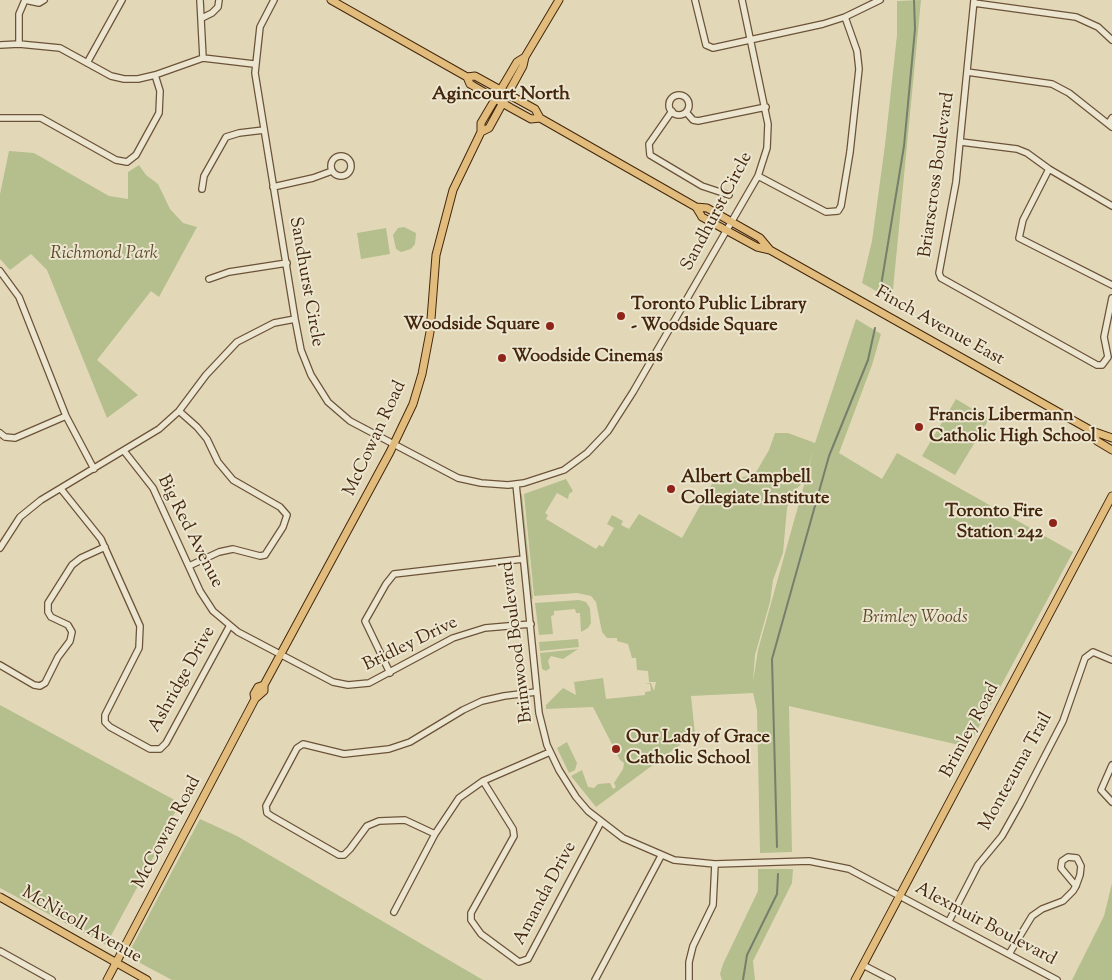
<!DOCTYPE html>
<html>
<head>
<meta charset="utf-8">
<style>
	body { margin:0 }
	canvas { display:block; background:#e2d8b7 }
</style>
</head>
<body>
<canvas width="1112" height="980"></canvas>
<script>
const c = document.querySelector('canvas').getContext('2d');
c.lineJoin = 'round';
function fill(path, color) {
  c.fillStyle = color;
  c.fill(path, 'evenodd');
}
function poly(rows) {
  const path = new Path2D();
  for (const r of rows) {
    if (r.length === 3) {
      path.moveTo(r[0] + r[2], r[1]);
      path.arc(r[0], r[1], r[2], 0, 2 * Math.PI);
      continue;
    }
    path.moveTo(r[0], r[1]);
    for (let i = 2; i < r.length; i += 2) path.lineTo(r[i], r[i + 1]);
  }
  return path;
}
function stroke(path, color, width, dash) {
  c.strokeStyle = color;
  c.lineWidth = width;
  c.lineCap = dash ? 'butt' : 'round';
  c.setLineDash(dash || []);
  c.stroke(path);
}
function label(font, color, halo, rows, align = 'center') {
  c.font = font + ' "Sorts Mill Goudy",serif';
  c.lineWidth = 4;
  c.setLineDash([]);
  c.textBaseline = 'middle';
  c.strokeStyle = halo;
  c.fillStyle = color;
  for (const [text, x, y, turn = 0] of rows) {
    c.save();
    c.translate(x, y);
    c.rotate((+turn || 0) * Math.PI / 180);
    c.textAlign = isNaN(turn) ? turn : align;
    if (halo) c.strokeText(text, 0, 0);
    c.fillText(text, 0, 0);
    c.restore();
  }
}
fill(poly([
	[921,0,892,300,862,283,872,241,885,145,897,35,897,1],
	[9,151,34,153,109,196,128,199,128,172,139,165,146,175,158,184,170,209,183,223,197,227,159,297,151,291,97,360,138,395,107,418,47,270,31,254,10,270,0,259,0,194],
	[404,227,416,233,415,244,411,249,401,252,396,249,393,235,398,228],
	[386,228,390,254,361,259,357,233],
	[856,319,881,334,872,365,839,453,882,479,897,453,1073,552,968,747,789,706,792,852,760,853,757,710,753,693,691,696,695,734,596,807,571,776,582,770,588,787,594,788,598,784,610,783,613,789,616,787,614,783,623,769,624,763,620,760,593,707,546,709,546,705,563,688,576,695,574,682,603,678,606,699,645,695,645,692,651,691,650,684,644,684,651,683,654,691,656,682,649,682,648,671,637,670,636,658,632,658,628,644,617,641,617,638,607,638,602,632,596,602,591,596,577,593,534,596,524,494,566,479,573,491,569,494,568,499,557,493,545,513,548,515,546,519,596,549,599,545,603,547,614,528,607,524,612,515,623,521,621,525,629,529,639,514,682,538,717,475,722,474,732,480,755,474,769,450,775,433,788,433,815,443],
	[814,449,758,650,753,682,755,655,770,602,773,580,783,553,787,508,791,495,804,481],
	[956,399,989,419,955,475,922,456],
	[520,494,522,494,533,599,530,597],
	[579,600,586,602,590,608,591,623,588,628,581,632,580,613,576,613,575,609,554,611,554,615,551,616,553,634,539,635,535,603],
	[578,639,579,647,540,651,539,642],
	[578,649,563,659,551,656,548,661,550,668,546,671,542,669,540,653],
	[0,705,180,803,164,833,166,834,106,945,0,888],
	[567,742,577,763,575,770,569,773,557,748],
	[200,819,237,836,483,980,172,980,127,956],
	[758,869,793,869,792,883,753,961,755,980,722,980,720,974,723,964,758,891],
	[1112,883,1112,980,1072,980,1104,916]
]), '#b5be8d');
stroke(poly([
	[880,292,904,146,915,29,914,0],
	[777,847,772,659,829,456,868,360,875,328],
	[743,980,747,955,777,894,778,874]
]), '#757f6c', 2);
const minor = poly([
	[25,0,39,3,44,0],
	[200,0,203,58],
	[274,0,260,27,255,73,295,319,301,350,311,375,328,402,350,421,458,478,481,483,508,485,524,483,564,470,587,453,608,431,633,392,758,176,767,148,768,124,742,0],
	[695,0,706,45,713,48,823,24,845,17,880,0],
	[974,0,956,182,939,273,941,278,1097,365,1102,365,1108,357,1104,337,1112,298],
	[974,3,1076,17,1098,27,1112,40],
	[202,18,212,13,218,7,219,0],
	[19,44,19,14,25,0],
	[0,45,19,44,60,48,111,76,124,79,138,79,155,75,203,58,254,64],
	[87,63,122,0],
	[967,72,1052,84,1069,93,1112,127],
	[679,105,10],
	[672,111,649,144,650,155,702,186,729,195],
	[686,112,693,120,698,121,766,107],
	[0,118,41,118,116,160,127,162,136,155,159,113,160,91,155,75],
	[1108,124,1112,118],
	[961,142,1017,149,1027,153,1049,169,1112,206],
	[341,166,10],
	[1049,169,1023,220,1019,238,1112,285],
	[758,176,826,212,838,211,841,206,850,152,859,69,857,51,845,17],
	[273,187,313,178,332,171],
	[202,189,204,176,226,137,239,133,264,130],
	[0,271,19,297,66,416,94,469],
	[209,279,229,272,287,263],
	[179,411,197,427,207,439,218,462,233,480,280,507,287,515,283,527,265,555,260,556,233,549,219,552,189,566],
	[0,433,5,437,15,438,66,416],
	[124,451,153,488,200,591,213,611,238,632,333,682,348,685,369,683,453,638,485,628,531,624],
	[516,484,539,713,547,745,559,770,576,797,588,811,623,838,674,860,715,864,809,861,849,869,1057,980],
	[61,489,101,539,140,626,139,648,105,715,105,722,110,727,150,749,160,749,166,743,229,627],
	[0,548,20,517,41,500,159,429,179,411,206,375,237,342,274,323,295,319],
	[0,665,34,685,40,686,45,683,58,657,70,641,72,632,68,625,51,617,48,612,48,603,72,565,81,558,105,547],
	[390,673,365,621,386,584,394,574,523,559],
	[1112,765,1101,790,1112,802],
	[483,781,513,829,514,836,471,913,471,920,481,934,519,962,528,959,601,822],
	[435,834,405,820,379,821,367,826,350,849,344,855,339,855,273,817,267,813,266,806,297,748,303,744,344,754,389,749,410,742,463,710,482,701,504,696,536,692],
	[394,912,435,834,459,798,483,781,550,752],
	[949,921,978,865,1002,836,1020,804,1063,721,1085,658,1093,652,1112,660],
	[0,951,52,980],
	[1009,954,1032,916,1042,909,1063,901,1073,891,1076,886,1080,875,1081,866,1077,858,1068,857,1062,861,1061,868,1076,886],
	[863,965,892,980],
	[595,980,661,856],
	[689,980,689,962,693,946,713,905,715,864]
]);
const major = poly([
	[331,0,467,77,470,84,511,108,531,119,540,118],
	[467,77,475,76,535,109,540,118,696,207,702,217,757,247,770,250,1092,431,1112,438],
	[481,132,489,128,523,66,525,57,559,0],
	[696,207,707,208,760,238,770,250],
	[1092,431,1097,441,1112,450],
	[255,699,264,691,264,685,390,452,413,404,422,374,430,332,436,255,453,190,481,132,481,123,517,62,525,57],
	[0,897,147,980],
	[107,980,255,699,254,694,258,687,264,685],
	[855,980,1112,496]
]);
stroke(minor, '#6c5238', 8);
stroke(major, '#44260d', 9);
stroke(minor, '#ece6d0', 5.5);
stroke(major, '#e1bc7c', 7);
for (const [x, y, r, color] of [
	[621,316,5,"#8f2418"],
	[550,326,5,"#8f2418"],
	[502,358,5,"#8f2418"],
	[919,427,5,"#8f2418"],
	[671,489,5,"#8f2418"],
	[1053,523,5,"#8f2418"],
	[616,749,5,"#8f2418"]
]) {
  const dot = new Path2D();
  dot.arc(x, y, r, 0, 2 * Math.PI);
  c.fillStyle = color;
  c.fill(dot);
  stroke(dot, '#ece6d0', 2);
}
label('18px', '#44260d', '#ece6d0', [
	["Briarscross Boulevard",938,175,-82],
	["Sandhurst Circle",718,212,-62],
	["Sandhurst Circle",305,282,80],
	["Finch Avenue East",939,327,29],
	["McCowan Road",376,439,-65],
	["Big Red Avenue",189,532,63],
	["Brimwood Boulevard",518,642,-97],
	["Bridley Drive",411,645,-26],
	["Ashridge Drive",183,680,-61],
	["Brimley Road",971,731,-62],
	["Montezuma Trail",1017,772,-61],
	["McCowan Road",168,833,-62],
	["Amanda Drive",546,894,-62],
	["Alexmuir Boulevard",985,925,28],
	["McNicoll Avenue",81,926,30]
]);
label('italic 18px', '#604c2d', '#ece6d0', [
	["Richmond Park",104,255],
	["Brimley Woods",915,619]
]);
label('bold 18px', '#44260d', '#ece6d0', [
	["Toronto Public Library",631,306],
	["- Woodside Square",631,327],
	["Woodside Square",540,326,"right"],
	["Woodside Cinemas",512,358],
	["Francis Libermann",929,417],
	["Catholic High School",929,438],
	["Albert Campbell",681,479],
	["Collegiate Institute",681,500],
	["Toronto Fire",1043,513,"right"],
	["Station 242",1043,534,"right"],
	["Our Lady of Grace",626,739],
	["Catholic School",626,760]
], 'left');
label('bold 19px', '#44260d', '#ece6d0', [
	["Agincourt North",501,96]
]);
</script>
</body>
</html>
